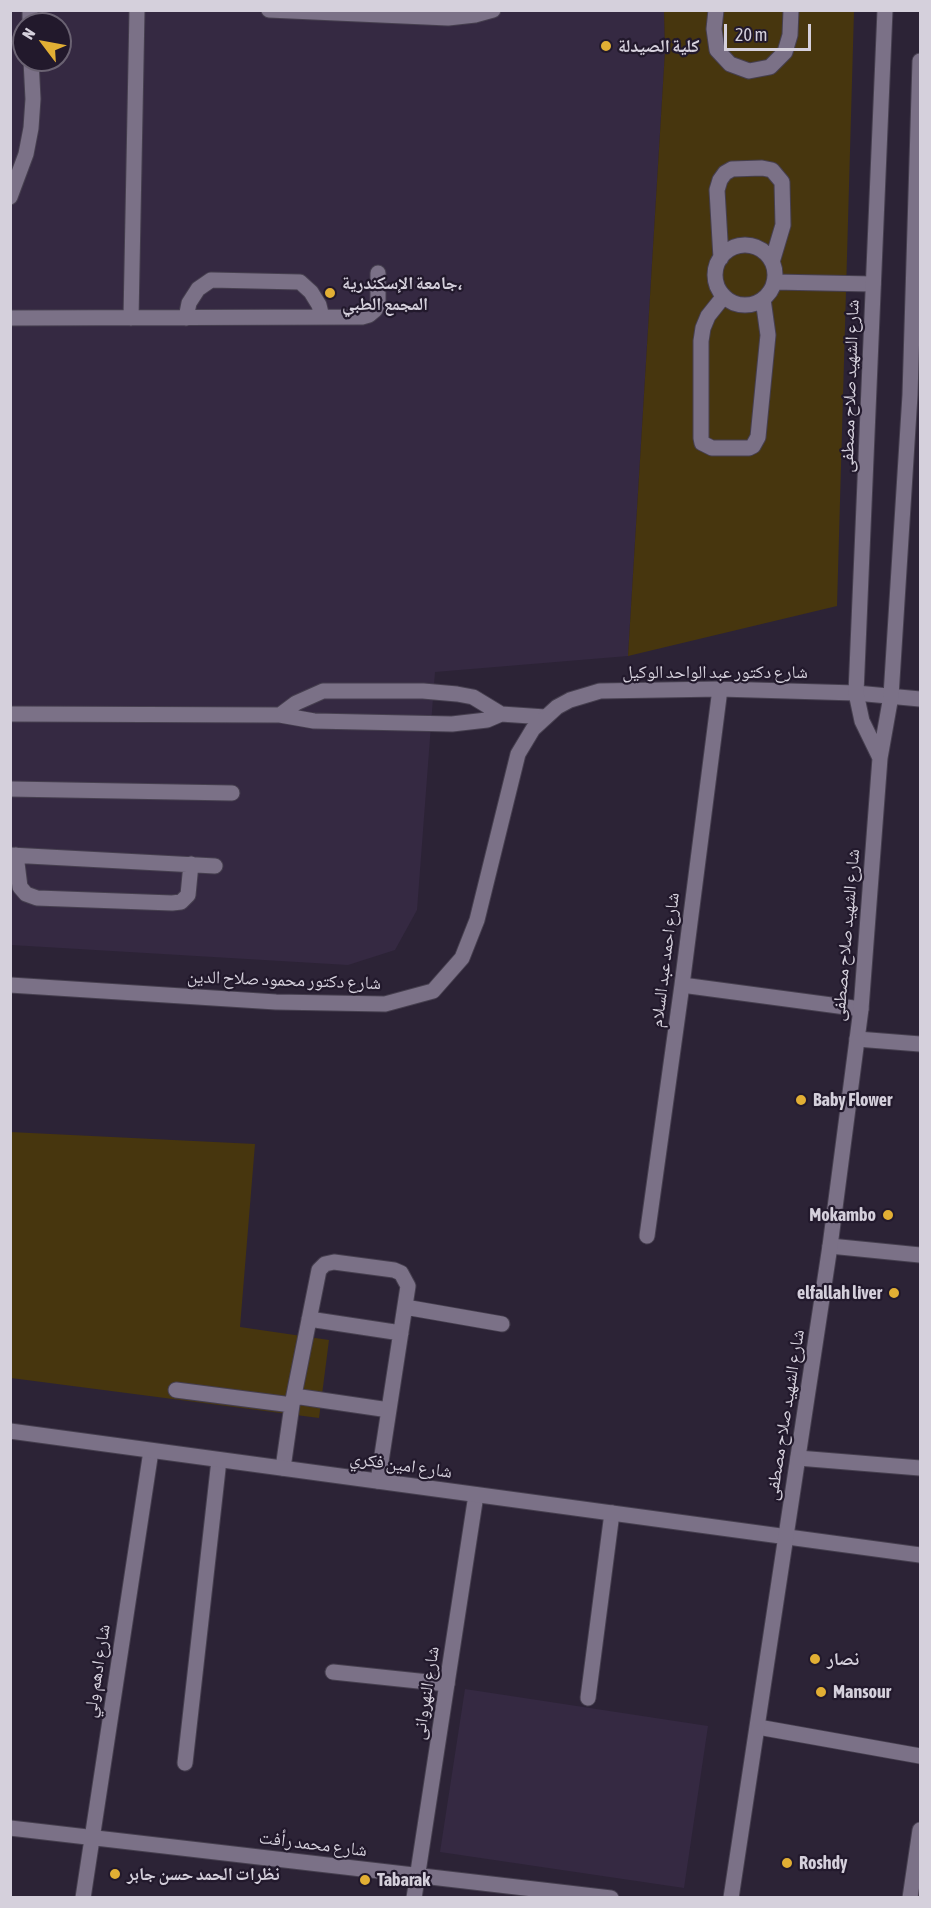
<!DOCTYPE html>
<html>
<head>
<meta charset="utf-8">
<style>
	body { margin:0 }
	#map { position:relative; width:931px; height:1908px; overflow:hidden; background:#2c2336; font-family:"Asap Condensed",sans-serif }
	canvas { display:block }
	.frame { position:absolute; inset:0; border:12px solid #d5d0dc; pointer-events:none }
	.north { position:absolute; left:12px; top:12px; width:60px; height:60px; box-sizing:border-box; background:#22192c; border:2px solid #6a6272; border-radius:50%; rotate:302deg; font-size:16px; font-weight:700; line-height:24px; text-align:center; color:#d5d0dc }
	.north::after { content:''; display:block; margin:auto; width:21px; height:27px; background:#e2af34; clip-path:polygon(50% 0,100% 100%,50% 72%,0 100%) }
	.scale { position:absolute; left:724px; top:24px; width:87px; height:27px; box-sizing:border-box; border:3px solid #d5d0dc; border-top:0; padding-left:8px; font-size:18px; line-height:21px; white-space:nowrap; color:#d5d0dc; -webkit-text-stroke:4px #22192c; paint-order:stroke }
</style>
</head>
<body>
<div id="map">
<canvas width="931" height="1908"></canvas>
<div class="frame"></div>
<div class="north">N</div>
<div class="scale">20 m</div>
</div>
<script>
const c = document.querySelector('canvas').getContext('2d');
c.lineJoin = 'round';
function fill(path, color) {
  c.fillStyle = color;
  c.fill(path, 'evenodd');
}
function poly(rows) {
  const path = new Path2D();
  for (const r of rows) {
    if (r.length === 3) {
      path.moveTo(r[0] + r[2], r[1]);
      path.arc(r[0], r[1], r[2], 0, 2 * Math.PI);
      continue;
    }
    path.moveTo(r[0], r[1]);
    for (let i = 2; i < r.length; i += 2) path.lineTo(r[i], r[i + 1]);
  }
  return path;
}
function stroke(path, color, width, dash) {
  c.strokeStyle = color;
  c.lineWidth = width;
  c.lineCap = dash ? 'butt' : 'round';
  c.setLineDash(dash || []);
  c.stroke(path);
}
function label(font, color, halo, rows, align = 'center') {
  c.font = font + ' "Asap Condensed","Noto Naskh Arabic",sans-serif';
  c.lineWidth = 4.5;
  c.setLineDash([]);
  c.textBaseline = 'middle';
  c.strokeStyle = halo;
  c.fillStyle = color;
  for (const [text, x, y, turn = 0] of rows) {
    c.save();
    c.translate(x, y);
    c.rotate((+turn || 0) * Math.PI / 180);
    c.textAlign = isNaN(turn) ? turn : align;
    if (halo) c.strokeText(text, 0, 0);
    c.fillText(text, 0, 0);
    c.restore();
  }
}
fill(poly([
	[10,11,664,11,665,51,628,656,435,672,417,910,395,950,348,965,11,945],
	[24,24,60,24,60,60,24,60],
	[465,1689,708,1726,684,1888,440,1852]
]), '#352942');
fill(poly([
	[664,11,854,11,837,606,628,656,665,51],
	[10,1132,255,1144,240,1327,329,1340,319,1418,11,1378]
]), '#47360e');
const service = poly([
	[30,10,30,24],
	[269,10,448,18,475,15,493,10],
	[716,10,714,29,717,50,730,64,749,71,770,67,785,52,790,35,791,10],
	[10,197,26,154,31,128,33,99,31,60],
	[745,275,30],
	[721,258,717,190,720,180,725,173,732,169,762,168,772,170,782,182,783,225,772,262],
	[774,282,873,284],
	[724,296,708,316,703,328,701,341,701,438,702,443,712,448,749,448,753,446,758,437,768,335,763,299],
	[10,318,362,317,369,315,375,310,378,303,378,273],
	[131,318,137,10],
	[186,318,189,303,198,289,211,280,300,282,311,292,319,305,322,317],
	[10,714,280,715,314,721,452,724,487,720,501,714,545,717],
	[280,715,296,703,323,691,423,691,457,694,473,697,501,714],
	[10,789,232,793],
	[10,855,215,866],
	[16,855,20,887,26,894,37,898,172,903,181,902,188,895,191,864],
	[405,1307,502,1324],
	[309,1319,401,1333],
	[176,1390,292,1405],
	[294,1396,389,1410],
	[283,1468,292,1405,319,1270,325,1264,334,1262,394,1270,401,1273,408,1286,378,1481],
	[333,1672,447,1684],
	[185,1763,219,1460]
]);
const minor = poly([
	[10,985,276,1002,385,1004,433,991,462,958,477,920,518,754,533,729,557,707,570,700,600,691,720,689,856,693,920,699],
	[682,985,861,1009],
	[857,1039,920,1044],
	[647,1236,682,985,720,689],
	[830,1246,920,1255],
	[798,1458,920,1468],
	[588,1698,612,1513],
	[758,1727,920,1756],
	[10,1828,611,1898],
	[83,1898,151,1451],
	[414,1898,476,1495],
	[910,1898,920,1830]
]);
const tertiary = poly([
	[10,1431,920,1555]
]);
const secondary = poly([
	[880,758,862,721,856,693,885,10],
	[731,1898,830,1246,861,1009,880,758,891,696,910,395,920,61]
]);
stroke(service, '#463f4f', 17);
stroke(minor, '#463f4f', 17);
stroke(tertiary, '#463f4f', 17);
stroke(secondary, '#463f4f', 17);
stroke(service, '#7b7187', 15);
stroke(minor, '#7b7187', 15);
stroke(tertiary, '#7b7187', 15);
stroke(secondary, '#7b7187', 15);
for (const [x, y, r, color] of [
	[606,46,6,"#e2af34"],
	[330,293,6,"#e2af34"],
	[801,1100,6,"#e2af34"],
	[888,1215,6,"#e2af34"],
	[894,1293,6,"#e2af34"],
	[815,1659,6,"#e2af34"],
	[821,1692,6,"#e2af34"],
	[787,1863,6,"#e2af34"],
	[115,1874,6,"#e2af34"],
	[365,1880,6,"#e2af34"]
]) {
  const dot = new Path2D();
  dot.arc(x, y, r, 0, 2 * Math.PI);
  c.fillStyle = color;
  c.fill(dot);
  stroke(dot, '#22192c', 2);
}
label('bold 18px', '#d5d0dc', '#22192c', [
	["كلية الصيدلة",618,46],
	["جامعة الإسكندرية،",342,283],
	["المجمع الطبي",342,304],
	["Baby Flower",813,1100],
	["Mokambo",876,1215,"right"],
	["elfallah liver",882,1293,"right"],
	["نصار",827,1659],
	["Mansour",833,1692],
	["Roshdy",799,1863],
	["نظرات الحمد حسن جابر",127,1874],
	["Tabarak",377,1880]
], 'left');
label('18px', '#d5d0dc', '#22192c', [
	["شارع الشهيد صلاح مصطفى",850,386,-88],
	["شارع دكتور عبد الواحد الوكيل",715,672],
	["شارع الشهيد صلاح مصطفى",846,935,-85],
	["شارع احمد عبد السلام",665,960,-83],
	["شارع دكتور محمود صلاح الدين",284,980,2],
	["شارع الشهيد صلاح مصطفى",785,1415,-81],
	["شارع امين فكري",401,1465,8],
	["شارع ادهم ولي",97,1671,-81],
	["شارع النهروانى",426,1693,-81],
	["شارع محمد رأفت",313,1844,7]
]);
</script>
</body>
</html>
